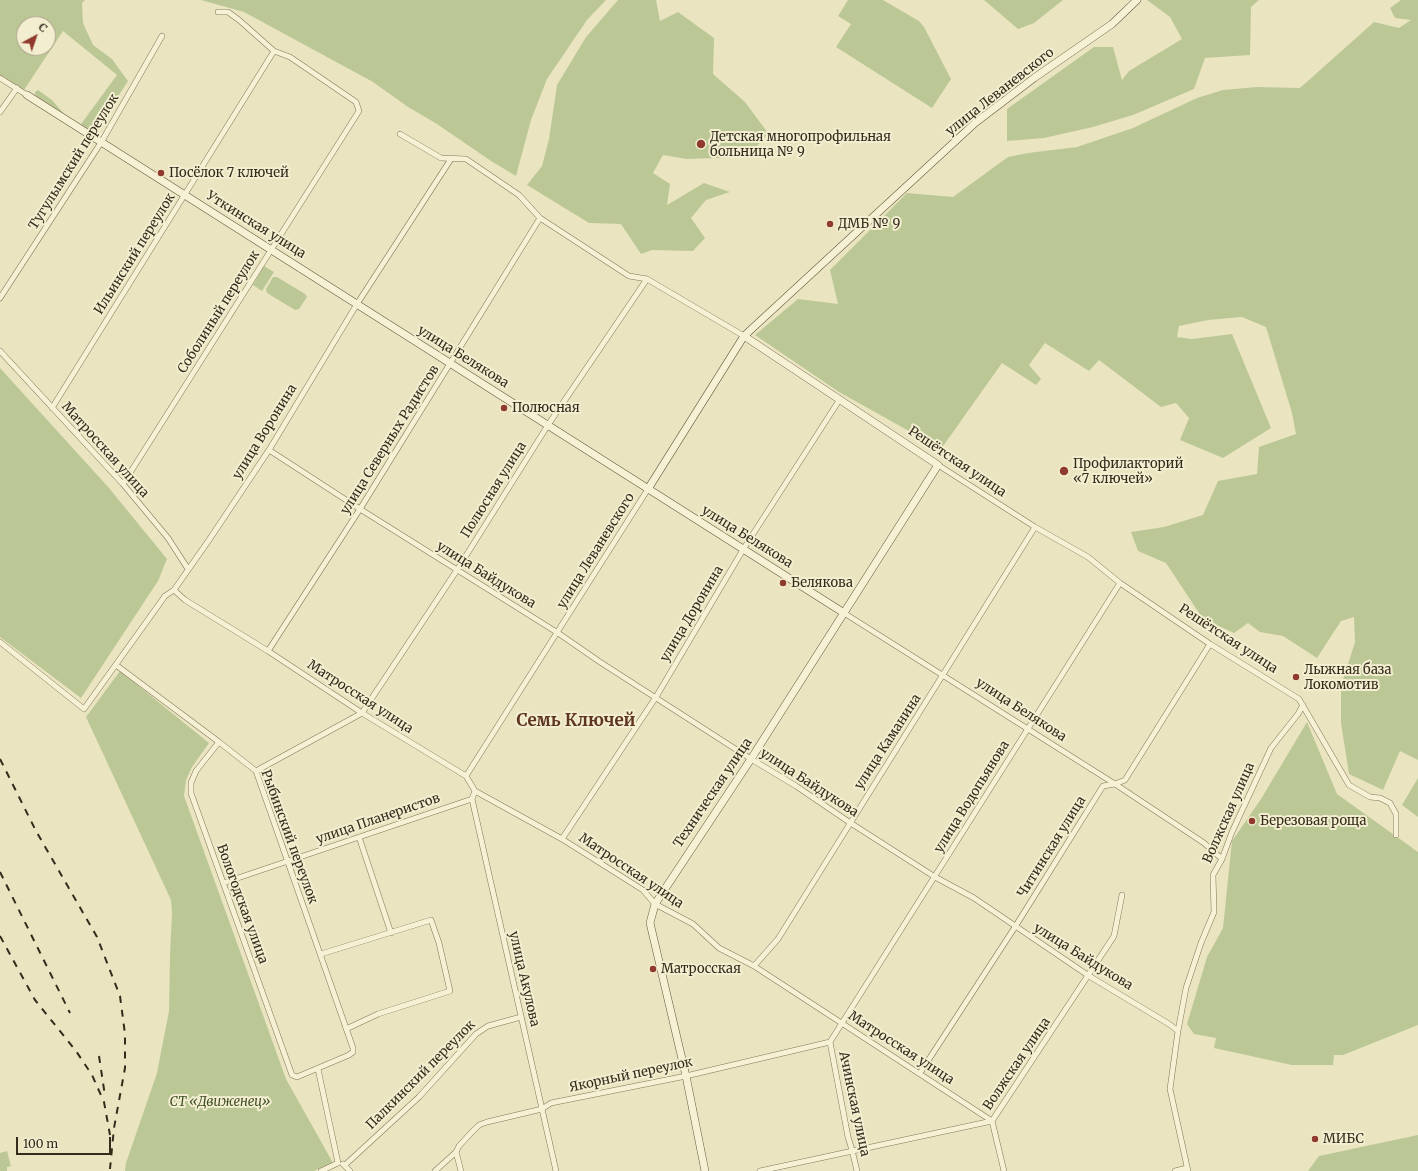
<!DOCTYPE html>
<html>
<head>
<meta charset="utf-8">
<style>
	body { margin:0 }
	#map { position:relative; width:1418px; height:1171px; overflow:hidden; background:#ebe4c1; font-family:Merriweather,serif }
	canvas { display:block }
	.north { position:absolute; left:16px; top:16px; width:40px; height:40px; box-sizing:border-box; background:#f3eed0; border:1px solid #a7a088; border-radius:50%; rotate:40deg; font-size:11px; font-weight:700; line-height:16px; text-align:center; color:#342b1d }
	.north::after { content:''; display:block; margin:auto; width:14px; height:18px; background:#8f3a2d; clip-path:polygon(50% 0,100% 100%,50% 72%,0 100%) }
	.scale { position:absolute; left:16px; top:1137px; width:95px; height:18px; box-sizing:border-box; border:2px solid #342b1d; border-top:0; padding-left:5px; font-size:12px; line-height:14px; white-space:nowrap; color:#342b1d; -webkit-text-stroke:3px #f3eed0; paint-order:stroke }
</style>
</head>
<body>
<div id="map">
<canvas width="1418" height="1171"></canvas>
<div class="north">С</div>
<div class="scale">100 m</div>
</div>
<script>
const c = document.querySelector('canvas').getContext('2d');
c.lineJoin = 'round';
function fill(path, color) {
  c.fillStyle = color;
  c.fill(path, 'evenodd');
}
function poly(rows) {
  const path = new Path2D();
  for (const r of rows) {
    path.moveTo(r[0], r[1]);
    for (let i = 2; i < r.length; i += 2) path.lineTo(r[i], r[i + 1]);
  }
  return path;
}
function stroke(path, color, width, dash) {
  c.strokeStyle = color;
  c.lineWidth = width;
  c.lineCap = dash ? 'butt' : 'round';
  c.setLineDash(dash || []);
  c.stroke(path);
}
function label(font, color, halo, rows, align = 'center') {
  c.font = font + ' Merriweather,serif';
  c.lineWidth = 4;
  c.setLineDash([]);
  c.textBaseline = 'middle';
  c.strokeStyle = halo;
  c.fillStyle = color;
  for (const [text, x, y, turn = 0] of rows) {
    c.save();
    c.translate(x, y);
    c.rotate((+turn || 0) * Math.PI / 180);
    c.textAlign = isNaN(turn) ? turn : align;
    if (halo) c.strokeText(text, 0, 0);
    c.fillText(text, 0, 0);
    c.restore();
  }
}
fill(poly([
	[0,0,85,0,82,3,83,23,93,45,112,59,128,81,94,134,81,124,117,75,63,31,24,90,0,75],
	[24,24,48,24,48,48,24,48],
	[201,0,606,0,587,20,547,79,531,120,516,176,491,161,437,124,408,107,373,82,244,12],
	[618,0,656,0,660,21,678,12,714,38,713,74,745,102,768,133,748,157,687,159,663,155,653,173,670,184,667,205,704,183,730,192,706,200,691,218,705,238,693,251,652,250,641,254,621,224,589,223,527,185,542,166,549,139,557,85,586,37],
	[848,0,883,0,919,21,924,27,951,79,932,108,836,47,851,24,838,16],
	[984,0,1063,0,1034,23,1018,29],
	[1147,0,1259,0,1251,7,1250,55,1205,58,1194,89,1133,115,1093,127,1044,138,1007,141,1007,109,1094,47,1113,47,1122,80,1129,71,1182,39,1170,17],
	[1401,0,1418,0,1418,760,1400,751,1383,790,1349,774,1341,723,1341,686,1355,642,1354,617,1341,621,1317,658,1283,636,1260,632,1248,623,1234,633,1203,619,1166,563,1138,551,1131,532,1164,527,1203,515,1218,481,1257,474,1259,447,1296,434,1292,413,1266,327,1242,317,1208,320,1179,326,1177,337,1192,339,1232,334,1271,428,1223,458,1180,440,1189,418,1176,403,1161,407,1099,360,1089,371,1045,343,1029,365,1041,379,1036,385,1002,363,941,449,839,392,755,335,798,299,838,304,830,270,907,193,953,197,1008,157,1028,153,1077,147,1133,128,1197,98,1223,90,1257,87,1300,88,1374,22,1399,28,1411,20,1395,18,1390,8],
	[38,90,52,100,65,115,39,98,35,95,35,92],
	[264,266,274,272,262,291,253,285],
	[273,277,277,277,305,294,307,297,299,309,295,310,267,293,266,289],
	[0,368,109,488,167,559,158,581,81,698,0,637],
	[120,671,209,743,192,767,186,780,184,796,286,1079,333,1163,314,1171,125,1171,126,1163,157,1073,169,1011,170,955,172,913,171,900,86,717],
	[1307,722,1337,794,1418,852,1418,1025,1343,1055,1334,1055,1333,1065,1292,1065,1214,1048,1216,1038,1194,1034,1187,1024,1207,957,1223,928,1232,841,1261,799],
	[1418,778,1418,817,1402,805],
	[1418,1135,1418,1171,1308,1171,1319,1156],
	[7,1151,11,1166,7,1167,7,1171,0,1171,0,1153]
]), '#bbc896');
const street = poly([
	[0,78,27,95],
	[0,112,17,88],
	[400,134,441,158,466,159,519,195,540,218,629,276,647,279,744,336],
	[0,298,102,141,162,36],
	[0,351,123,484,168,538,188,569],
	[52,408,274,51],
	[269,450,360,509,558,633,600,662,751,759,796,786,849,822,935,877,974,898,1089,976,1169,1024,1178,1031,1170,1089,1188,1171],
	[938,465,1035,527,1088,557,1120,583,1210,644,1299,699,1349,785,1370,797,1380,798,1390,803,1396,814,1396,835],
	[123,484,359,111,356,102,290,57,274,51,239,20,228,12,218,12],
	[174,590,185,600,268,651,362,713,466,776,475,791,562,839,643,890,655,904,693,924,719,948,754,966,992,1121,1004,1171],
	[844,613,1115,784,1204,843,1222,859],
	[0,642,84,709,165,596,174,590,209,540,269,450,357,304,451,159],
	[268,651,360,509,540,218],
	[116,665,219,742,256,771,353,1048,353,1052,349,1055,297,1077,292,1075,191,793,191,783,196,771,219,742],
	[256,771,362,713,457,570,548,425,647,279],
	[466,776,648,489],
	[475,791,472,799,556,1171],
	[359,837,391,933],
	[562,839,656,697,744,548,840,399],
	[223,883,472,799],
	[321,954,431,920,439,943,450,991,378,1014,346,1029],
	[754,966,778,939,1035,527],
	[1178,1031,1186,988,1201,943,1214,912,1213,875,1222,859,1232,832,1271,748,1298,714,1303,705],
	[830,1042,848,1137,852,1150,857,1171],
	[318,1069,338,1163],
	[920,1073,1015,927,1103,786,1115,784,1125,780,1210,644],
	[456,1152,461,1171],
	[343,1164,350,1171],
	[345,1165,419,1097,476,1034,488,1026,521,1017],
	[321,1171,338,1163],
	[435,1171,456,1152,459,1146,471,1133,479,1125,487,1122,542,1109,551,1103,686,1076,830,1042,1120,583],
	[760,1171,992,1121,1114,936,1122,895],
	[1175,1171,1187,1168]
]);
const secondary = poly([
	[27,95,844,613],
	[648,489,744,336,975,123,1034,78,1112,24,1137,0],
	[705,1171,686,1076,650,923,655,904,751,759,938,465,744,336]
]);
stroke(street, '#83765a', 6);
stroke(secondary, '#65573d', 8);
stroke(street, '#f6f1d4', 5);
stroke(secondary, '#f6f1d4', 7);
stroke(poly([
	[0,759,36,831,97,937,120,996,125,1034,125,1068,114,1128,110,1169],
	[0,872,70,1013],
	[0,936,35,1000,76,1051,92,1075,104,1102,110,1135],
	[99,1056,105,1096]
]), '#342b1d', 2, [7, 7]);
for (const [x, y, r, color] of [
	[701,144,5,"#8f3a2d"],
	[161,173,4,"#8f3a2d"],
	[830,224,4,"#8f3a2d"],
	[504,408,4,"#8f3a2d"],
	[1064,471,5,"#8f3a2d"],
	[783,583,4,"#8f3a2d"],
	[1296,677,4,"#8f3a2d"],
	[1252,821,4,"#8f3a2d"],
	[653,969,4,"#8f3a2d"],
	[1315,1139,4,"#8f3a2d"]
]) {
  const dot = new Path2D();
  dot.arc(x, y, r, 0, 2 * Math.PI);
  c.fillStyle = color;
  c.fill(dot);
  stroke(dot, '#f3eed0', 1.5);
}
label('13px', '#342b1d', '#f3eed0', [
	["улица Леваневского",1000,92,-38],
	["Тугулымский переулок",74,162,-58],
	["Уткинская улица",256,225,32],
	["Ильинский переулок",135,254,-58],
	["Соболиный переулок",219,312,-58],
	["улица Белякова",463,357,32],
	["улица Воронина",265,432,-58],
	["улица Северных Радистов",390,440,-58],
	["Матросская улица",105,450,48],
	["Решётская улица",957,462,34],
	["Полюсная улица",494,490,-58],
	["улица Белякова",747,537,32],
	["улица Леваневского",596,551,-58],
	["улица Байдукова",486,575,32],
	["улица Доронина",692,614,-59],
	["Решётская улица",1228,639,33],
	["Матросская улица",360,697,33],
	["улица Белякова",1021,710,33],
	["улица Каманина",888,742,-57],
	["улица Байдукова",809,783,33],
	["Техническая улица",713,793,-56],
	["улица Водопьянова",972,797,-58],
	["Волжская улица",1229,813,-66],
	["улица Планеристов",378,819,-19],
	["Рыбинский переулок",289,837,70],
	["Читинская улица",1052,847,-58],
	["Матросская улица",631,871,34],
	["Вологодская улица",242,904,70],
	["улица Байдукова",1083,957,32],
	["улица Акулова",524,979,77],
	["Матросская улица",901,1048,33],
	["Волжская улица",1017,1064,-56],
	["Палкинский переулок",421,1075,-45],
	["Якорный переулок",631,1075,-12],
	["Ачинская улица",854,1104,78]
]);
label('13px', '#342b1d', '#f3eed0', [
	["Детская многопрофильная",710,137],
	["больница № 9",710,152],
	["Посёлок 7 ключей",169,173],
	["ДМБ № 9",838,224],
	["Полюсная",512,408],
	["Профилакторий",1073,464],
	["«7 ключей»",1073,479],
	["Белякова",791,583],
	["Лыжная база",1304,670],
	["Локомотив",1304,685],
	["Березовая роща",1260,821],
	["Матросская",661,969],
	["МИБС",1323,1139]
], 'left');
label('italic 13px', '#3f4f25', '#f3eed0', [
	["СТ «Движенец»",220,1102]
]);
label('bold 17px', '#5e351f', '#f3eed0', [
	["Семь Ключей",576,721]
]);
</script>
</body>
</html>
